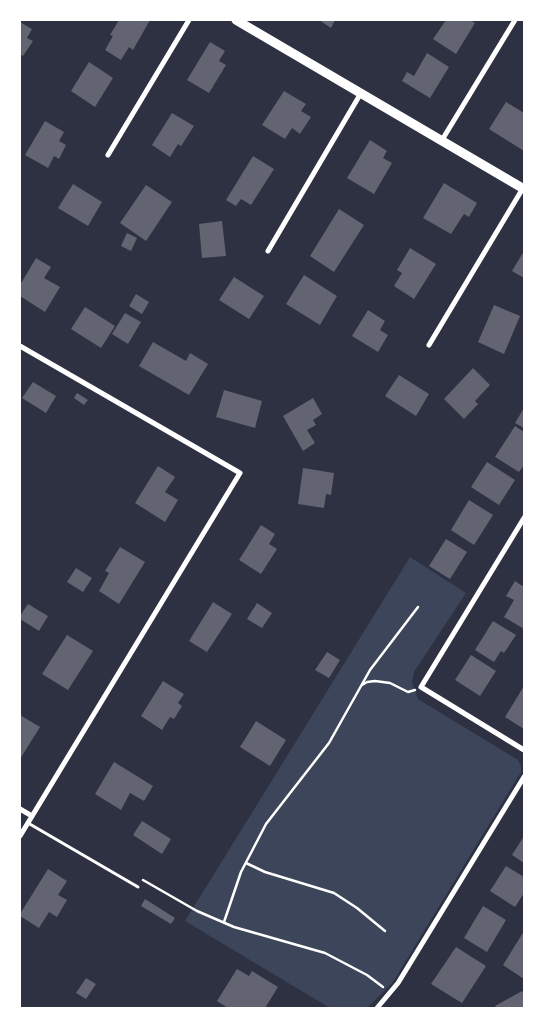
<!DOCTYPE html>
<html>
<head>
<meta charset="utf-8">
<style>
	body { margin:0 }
	#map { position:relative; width:544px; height:1028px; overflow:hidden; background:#2d3142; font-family:"Fira Sans",sans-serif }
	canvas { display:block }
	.frame { position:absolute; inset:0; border:21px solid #fff; pointer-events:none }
</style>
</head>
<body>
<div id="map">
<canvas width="544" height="1028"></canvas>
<div class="frame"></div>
</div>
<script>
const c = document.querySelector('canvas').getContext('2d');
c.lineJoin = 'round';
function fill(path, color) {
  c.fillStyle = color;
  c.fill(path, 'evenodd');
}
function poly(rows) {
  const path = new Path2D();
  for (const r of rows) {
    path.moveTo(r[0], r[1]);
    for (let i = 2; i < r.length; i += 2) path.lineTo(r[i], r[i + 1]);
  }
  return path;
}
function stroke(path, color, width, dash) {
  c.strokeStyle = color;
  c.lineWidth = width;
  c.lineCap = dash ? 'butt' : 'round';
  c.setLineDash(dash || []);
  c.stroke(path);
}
fill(poly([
	[410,557,466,593,414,672,412,683,418,699,518,760,521,766,521,772,393,982,367,1008,330,1008,185,921]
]), '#3c4559');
fill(poly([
	[119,20,150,20,133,50,129,47,121,60,105,50,113,36,110,35],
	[319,20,335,20,331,28],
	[446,20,470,20,475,23,456,54,433,39],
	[20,22,32,29,27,38,33,41,23,56,20,54],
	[210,42,225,51,219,61,226,65,209,93,187,80],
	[427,53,449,67,430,98,402,81,407,72,414,76],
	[89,62,113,78,95,107,71,91],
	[284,91,306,104,301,111,311,117,300,134,292,128,285,139,262,125],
	[506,102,524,113,524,151,489,129],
	[172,113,194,126,181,146,178,144,170,157,152,145],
	[45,121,64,132,59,141,66,145,59,159,54,156,48,168,25,155],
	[370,140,387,151,383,158,392,163,374,194,347,178],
	[253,156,274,169,251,205,241,199,236,206,226,200],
	[444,183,477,203,469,217,464,214,451,234,423,218],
	[73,184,102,202,88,226,58,208],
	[146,185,172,202,146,241,120,223],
	[339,209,364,225,334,272,310,256],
	[222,221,226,256,202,258,199,224],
	[127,233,137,238,131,251,121,246],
	[410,248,436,264,414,299,394,286,402,273,397,270],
	[524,251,524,278,512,271],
	[36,258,51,267,44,278,60,287,45,312,20,296,20,285],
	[304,275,337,296,320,325,286,304],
	[234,277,264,296,249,319,219,300],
	[136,294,149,302,142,314,129,306],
	[494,305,520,316,504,354,478,342],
	[85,307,115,326,101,348,71,329],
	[368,310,385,321,380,330,388,335,378,352,352,336],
	[125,313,141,322,128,344,112,334],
	[153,342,186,361,190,353,208,364,189,395,139,366],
	[473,368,490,385,475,401,478,404,464,419,444,399],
	[399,375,429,394,416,416,385,396],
	[33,382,56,396,46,413,22,398],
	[224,390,262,401,255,428,216,417],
	[77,393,88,400,84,405,74,398],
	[313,398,322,414,313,420,316,425,307,430,315,443,303,451,283,416],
	[524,408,524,428,515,423],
	[515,426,524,432,524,465,519,472,495,457],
	[487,462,515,480,499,505,471,487],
	[158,466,175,477,165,492,178,500,165,522,135,503],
	[303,468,334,473,331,495,326,494,324,508,298,504],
	[469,500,493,515,474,545,451,530],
	[261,525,275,534,269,544,277,549,261,574,239,560],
	[446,539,467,552,450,579,429,566],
	[120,547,145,562,119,604,99,591,109,573,105,571],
	[76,568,92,578,83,592,67,582],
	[515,581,524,587,524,629,504,617,514,600,506,596],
	[213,602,232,614,207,652,189,641],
	[257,603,272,613,262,628,247,619],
	[28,604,48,616,39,631,20,619,20,616],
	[493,621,516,635,504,653,501,651,494,662,475,650],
	[67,635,93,651,68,690,42,674],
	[327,652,340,660,329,678,315,670],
	[471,655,496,671,480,696,455,680],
	[163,681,184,694,178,703,182,706,174,719,170,717,162,730,141,716],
	[524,686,524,729,505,717],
	[20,715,40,727,20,759],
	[256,721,286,740,270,766,240,747],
	[114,762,153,786,144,801,130,793,121,810,95,794],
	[142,821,171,839,162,854,133,835],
	[524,836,524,863,512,855],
	[506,866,524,877,524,893,515,907,490,891],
	[48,869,67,881,58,895,67,900,57,917,49,912,39,928,20,916,20,914],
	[145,899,175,918,171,924,141,906],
	[483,906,506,920,487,952,464,938],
	[524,931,524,979,503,965],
	[456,947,486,966,462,1003,431,984],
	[237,969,249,976,252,971,278,987,265,1008,228,1008,217,1001],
	[86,978,96,984,86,999,76,993],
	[522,991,524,994,524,1008,496,1008,495,1006]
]), '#626471');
stroke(poly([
	[362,685,367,682,375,681,390,683,408,692,415,690],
	[246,863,265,872,334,893,357,908,385,931],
	[143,880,197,911,234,927,325,953,367,975,383,987],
	[224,922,241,872,266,824,329,743,370,670,418,607]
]), '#fff', 2.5);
stroke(poly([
	[28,823,138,887]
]), '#fff', 3);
stroke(poly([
	[442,140,515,20],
	[108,155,189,20],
	[268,251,361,93],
	[429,345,523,188],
	[20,346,240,473,20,836],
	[524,518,421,687,524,750],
	[20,809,32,816],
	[377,1008,398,983,524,777]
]), '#fff', 5);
stroke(poly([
	[236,20,524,189]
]), '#fff', 9);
</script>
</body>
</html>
